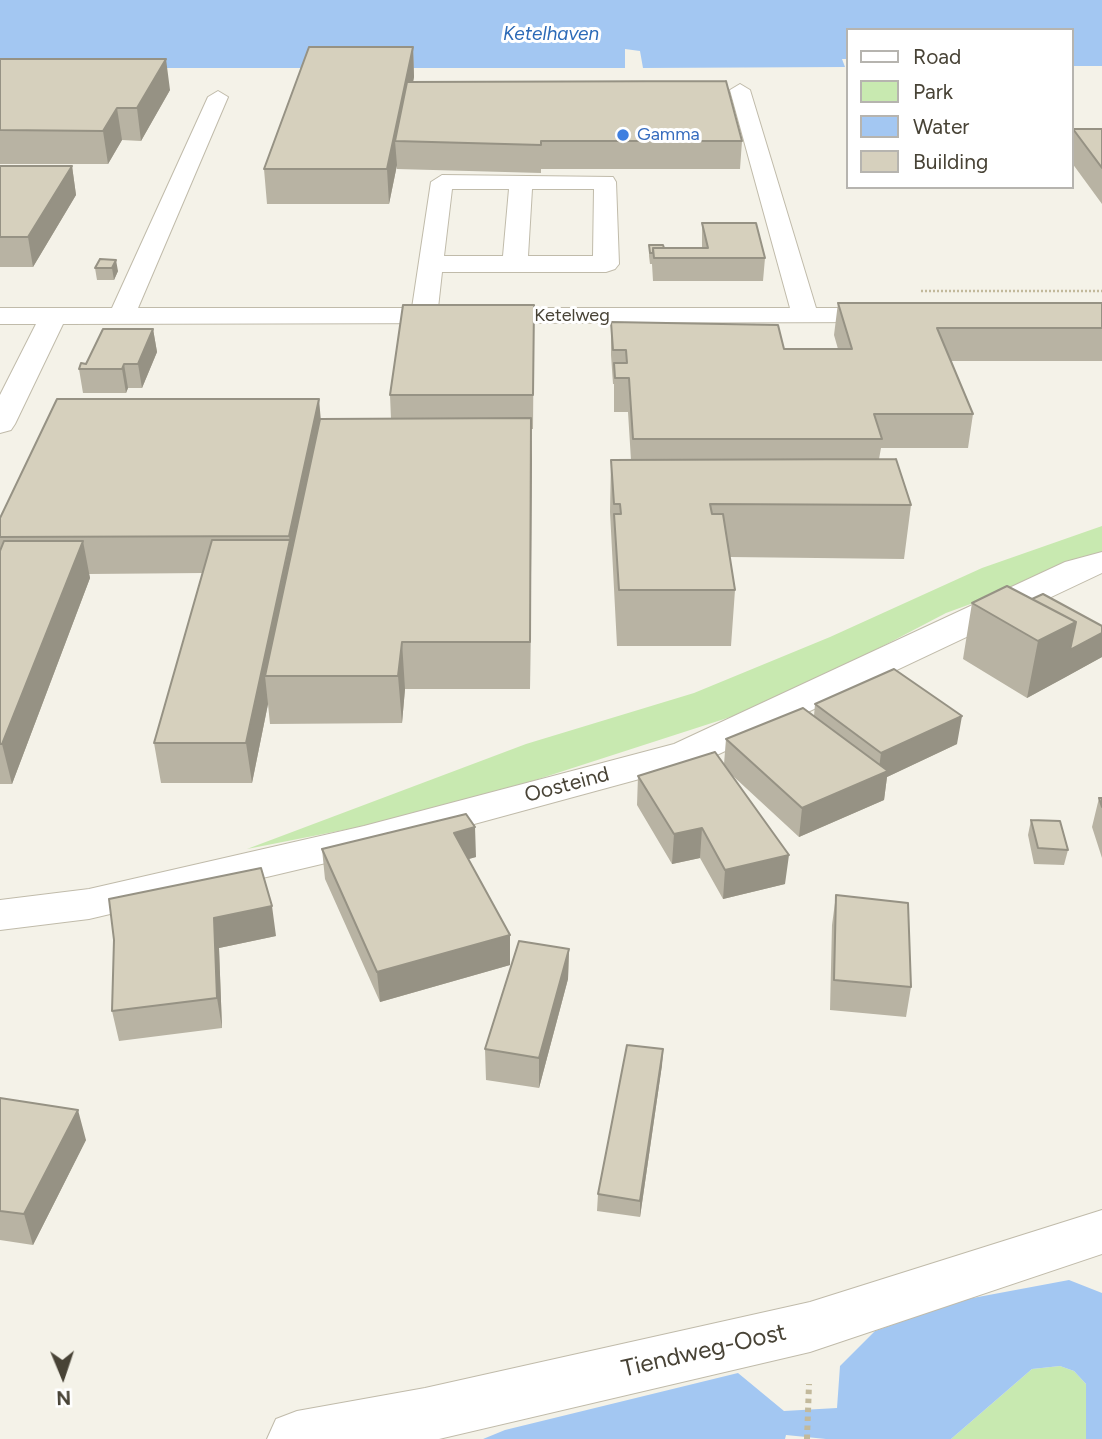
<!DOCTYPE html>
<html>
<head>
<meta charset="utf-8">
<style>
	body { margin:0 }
	#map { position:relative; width:1102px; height:1439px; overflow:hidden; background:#f4f2e8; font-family:Figtree,sans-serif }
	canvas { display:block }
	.legend { position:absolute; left:846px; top:28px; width:228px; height:161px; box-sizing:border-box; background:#fff; border:2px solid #b6b4af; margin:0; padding:9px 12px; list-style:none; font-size:21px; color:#484336 }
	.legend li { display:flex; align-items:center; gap:14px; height:35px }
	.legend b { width:35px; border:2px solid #b6b4af }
	.north { position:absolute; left:28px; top:1341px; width:70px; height:70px; -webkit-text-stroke:5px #fff; paint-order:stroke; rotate:178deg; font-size:19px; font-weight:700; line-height:28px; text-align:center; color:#484336 }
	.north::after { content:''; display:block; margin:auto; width:24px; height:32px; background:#484336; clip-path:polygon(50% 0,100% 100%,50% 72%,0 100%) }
</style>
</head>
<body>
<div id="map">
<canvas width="1102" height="1439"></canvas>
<ul class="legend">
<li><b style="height:9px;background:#fff"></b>Road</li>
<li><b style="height:19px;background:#c8e9b0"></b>Park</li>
<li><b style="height:19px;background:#a3c7f2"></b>Water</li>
<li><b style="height:19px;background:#d6d0bd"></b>Building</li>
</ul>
<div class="north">N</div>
</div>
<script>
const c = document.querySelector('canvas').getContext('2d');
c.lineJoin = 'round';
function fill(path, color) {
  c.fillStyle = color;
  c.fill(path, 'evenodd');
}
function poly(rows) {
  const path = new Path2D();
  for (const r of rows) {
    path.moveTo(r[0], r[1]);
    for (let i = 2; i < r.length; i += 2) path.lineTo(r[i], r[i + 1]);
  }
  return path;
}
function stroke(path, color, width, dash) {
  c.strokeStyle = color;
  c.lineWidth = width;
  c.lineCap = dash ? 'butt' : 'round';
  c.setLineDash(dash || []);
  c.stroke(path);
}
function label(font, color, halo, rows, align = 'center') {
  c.font = font + ' Figtree,sans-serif';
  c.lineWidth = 6;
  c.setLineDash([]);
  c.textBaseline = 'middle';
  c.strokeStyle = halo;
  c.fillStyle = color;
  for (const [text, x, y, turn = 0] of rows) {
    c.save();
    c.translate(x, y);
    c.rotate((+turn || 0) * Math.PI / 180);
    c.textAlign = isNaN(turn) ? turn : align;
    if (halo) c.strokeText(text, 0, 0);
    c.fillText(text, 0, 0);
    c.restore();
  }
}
fill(poly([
	[1102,526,1102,556,946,613,822,678,749,711,486,796,369,825,247,849,526,744,694,693,830,637,982,568],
	[1060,1366,1074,1371,1086,1384,1086,1439,951,1439,1032,1369]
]), '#c8e9b0');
fill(poly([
	[0,0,1102,0,1102,66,1072,66,1072,30,848,30,848,59,842,59,845,67,643,68,640,51,625,49,625,68,0,68],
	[1069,1280,1102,1293,1102,1439,1086,1439,1086,1384,1074,1371,1060,1366,1032,1369,951,1439,826,1439,786,1435,785,1439,483,1439,505,1430,738,1373,784,1411,837,1408,840,1366,875,1331,962,1300]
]), '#a3c7f2');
const minor = poly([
	[740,84,750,90,816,308,890,308,899,310,903,316,899,322,63,324,15,424,11,430,0,433,0,395,36,324,0,324,0,308,112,308,208,97,218,91,228,97,138,308,412,308,431,182,442,175,613,177,616,182,619,264,615,269,606,272,442,272,438,308,790,308,730,90,740,84],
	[452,189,509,189,503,256,444,256,452,189],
	[532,189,594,189,593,256,528,256,532,189],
	[1102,552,1102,573,702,762,364,854,89,919,0,930,0,900,89,889,364,826,674,744,1065,562,1102,552],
	[1102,1210,1102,1254,810,1352,439,1439,267,1439,276,1419,297,1411,425,1388,810,1302,1102,1210]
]);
stroke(minor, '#c0bbaa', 2);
stroke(poly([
	[921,291,1102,291]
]), '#c2b99b', 2.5, [2, 2]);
stroke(poly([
	[807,1439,809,1384]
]), '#c2b99b', 6, [4.5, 4.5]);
fill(minor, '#fff');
fill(poly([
	[413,47,414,77,413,82,742,141,740,169,541,169,541,173,397,169,397,165,389,204,267,204,264,169],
	[0,59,170,90,141,141,122,140,108,164,0,164],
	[1073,129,1102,129,1102,204,1072,163],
	[0,166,72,166,76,195,33,267,0,267],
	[702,223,765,258,763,281,653,281,652,264,650,264,649,256,649,245,664,248,702,248],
	[100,259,118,271,114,280,97,280,95,268],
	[838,303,1102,303,1102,361,951,361,973,414,968,448,881,448,879,459,911,505,904,559,730,557,735,590,731,646,617,646,610,512,611,460,631,460,628,412,614,412,614,384,613,384,611,355,611,322,784,349,838,349,834,335],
	[534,305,533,429,531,429,530,689,405,689,402,723,270,724,268,704,252,783,161,783,154,743,203,573,89,574,90,578,12,784,0,784,0,518,321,419,391,419,390,395],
	[153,329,157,352,142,388,128,388,126,393,83,393,79,369,86,364],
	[1032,599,1102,657,1027,698,963,659,972,603],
	[815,704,957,744,887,777,884,800,799,837,733,776,785,884,723,899,700,858,672,864,637,805,638,776,724,764,726,739,814,716],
	[1099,798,1102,798,1102,858,1092,827],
	[1031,820,1068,850,1064,865,1034,864,1028,835],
	[322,849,476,857,468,859,510,935,510,965,380,1002,325,879],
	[836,895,911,987,906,1017,830,1010,832,925],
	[276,936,219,948,222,1028,119,1041,112,1011,114,940],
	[569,949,568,979,539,1088,486,1080,485,1049],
	[663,1049,662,1065,640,1217,597,1211,598,1194],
	[0,1098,86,1140,33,1245,0,1240]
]), '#b8b3a3');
fill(poly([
	[413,47,414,77,401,141,395,141,397,165,389,204,387,169],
	[166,59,170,90,141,141,137,108],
	[117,108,122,140,108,164,103,131],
	[72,166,76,195,33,267,28,237],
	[116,260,118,271,114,280,112,268],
	[153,329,157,352,142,388,138,364],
	[124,364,128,388,126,393,122,369],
	[319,399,322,433,265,676,268,704,252,783,246,743,290,543,289,536],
	[531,418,532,460,530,689,530,642],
	[83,541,90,578,12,784,2,744],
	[1076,622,1064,678,1027,698,1038,641],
	[1102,633,1102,657,1064,678,1070,650],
	[402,642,405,689,402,723,398,676],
	[962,716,957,744,887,777,884,800,799,837,802,808,878,776,881,753],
	[475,827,476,857,455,863,454,833],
	[702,828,700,858,672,864,674,834],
	[789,855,785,884,723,899,725,870],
	[272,906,276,936,219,948,222,1028,217,998,214,918],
	[510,935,510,965,380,1002,377,972],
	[569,949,568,979,539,1088,539,1058],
	[663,1049,662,1065,640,1217,640,1201],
	[78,1110,86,1140,33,1245,24,1214]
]), '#969284');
const building = poly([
	[309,47,413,47,387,169,264,169,309,47],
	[0,59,166,59,137,108,117,108,103,131,0,130,0,59],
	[726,81,742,141,541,141,541,145,395,141,407,82,726,81],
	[1073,129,1102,129,1102,168,1073,129],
	[0,166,72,166,28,237,0,237,0,166],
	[702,223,756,223,765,258,654,258,653,248,708,248,702,223],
	[649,245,663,245,664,248,653,248,653,253,650,253,649,245],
	[100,259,116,260,112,268,95,268,100,259],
	[838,303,1102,303,1102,328,937,328,973,414,874,414,882,439,633,439,629,378,615,378,614,363,627,363,626,350,613,350,611,322,778,325,784,349,852,349,838,303],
	[403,305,534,305,533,395,390,395,403,305],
	[103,329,153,329,138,364,124,364,122,369,79,369,81,363,86,364,103,329],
	[57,399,319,399,289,536,0,537,0,518,57,399],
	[531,418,530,642,402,642,398,676,265,676,320,419,531,418],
	[896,459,911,505,710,504,712,514,723,514,735,590,619,590,614,514,621,514,620,504,614,504,611,460,896,459],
	[212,540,290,540,246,743,154,743,212,540],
	[4,541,83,541,2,744,0,744,0,551,4,541],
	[1007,586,1076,622,1038,641,972,603,1007,586],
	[1043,594,1102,626,1102,633,1070,650,1076,622,1032,599,1043,594],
	[894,669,962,716,881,753,815,704,894,669],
	[803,708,888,771,802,808,726,739,803,708],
	[715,752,789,855,725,870,702,828,674,834,638,776,715,752],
	[1099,798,1102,798,1102,807,1099,798],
	[466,814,475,827,454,833,510,935,377,972,322,849,466,814],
	[1031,820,1060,821,1068,850,1038,848,1031,820],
	[261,868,272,906,214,918,217,998,112,1011,114,940,109,899,261,868],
	[836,895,908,903,911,987,834,980,836,895],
	[519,941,569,949,539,1058,485,1049,519,941],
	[627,1045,663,1049,640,1201,598,1194,627,1045],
	[0,1098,78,1110,24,1214,0,1211,0,1098]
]);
fill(building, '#d6d0bd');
stroke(building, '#969284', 2);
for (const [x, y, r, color] of [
	[623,135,7,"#3f7fe0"]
]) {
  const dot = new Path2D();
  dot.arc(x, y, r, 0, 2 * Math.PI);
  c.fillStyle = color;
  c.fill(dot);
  stroke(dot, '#fff', 2.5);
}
label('18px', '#366cbe', '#fff', [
	["Gamma",637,135]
], 'left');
label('18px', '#484336', '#fff', [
	["Ketelweg",572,316]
]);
label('italic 19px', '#2c6ab7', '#fff', [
	["Ketelhaven",551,34]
]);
label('21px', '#484336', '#fff', [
	["Oosteind",567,785,-15]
]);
label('24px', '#484336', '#fff', [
	["Tiendweg-Oost",704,1351,-13]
]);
</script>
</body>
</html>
